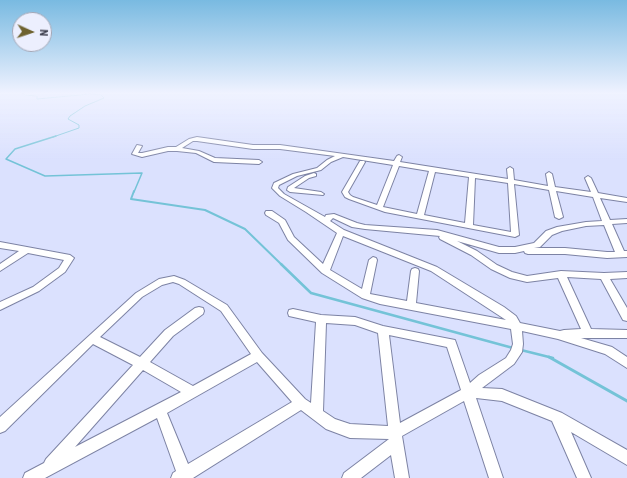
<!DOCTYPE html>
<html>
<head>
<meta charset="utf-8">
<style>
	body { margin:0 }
	#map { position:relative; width:627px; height:478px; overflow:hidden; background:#dbe1fe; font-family:"Roboto Condensed",sans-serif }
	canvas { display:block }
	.north { position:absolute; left:12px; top:12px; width:40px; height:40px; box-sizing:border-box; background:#eceffe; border:1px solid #a4a7b6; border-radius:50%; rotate:93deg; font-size:11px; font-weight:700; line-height:16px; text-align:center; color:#383a49 }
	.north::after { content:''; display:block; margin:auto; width:14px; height:18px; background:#6e622f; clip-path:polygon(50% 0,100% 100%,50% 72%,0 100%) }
</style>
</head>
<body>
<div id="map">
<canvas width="627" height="478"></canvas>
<div class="north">N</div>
</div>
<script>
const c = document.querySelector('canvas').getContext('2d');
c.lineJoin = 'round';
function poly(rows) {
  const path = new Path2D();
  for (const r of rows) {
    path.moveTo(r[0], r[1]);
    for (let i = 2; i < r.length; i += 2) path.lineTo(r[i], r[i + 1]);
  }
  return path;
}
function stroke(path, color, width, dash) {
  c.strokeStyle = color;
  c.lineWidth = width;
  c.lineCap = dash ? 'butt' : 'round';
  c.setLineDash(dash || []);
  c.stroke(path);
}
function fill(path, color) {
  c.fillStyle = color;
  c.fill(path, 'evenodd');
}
stroke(poly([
	[22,93,25,95,37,96,37,99,90,94,101,95,104,98,85,106,70,116,68,119,79,125,79,128,53,137]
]), '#74c3d7', 1);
stroke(poly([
	[56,136,15,149,6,159,45,176,142,173,134,192]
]), '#74c3d7', 1.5);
stroke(poly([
	[134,191,131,199,205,210,245,229,282,265]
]), '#74c3d7', 2);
stroke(poly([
	[281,264,311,293,513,348],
	[521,350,553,358]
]), '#74c3d7', 2.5);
stroke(poly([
	[549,357,627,401]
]), '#74c3d7', 3);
const minor = poly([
	[197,137,253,145,280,145,394,161,397,156,399,155,402,157,400,162,508,179,507,169,510,167,513,169,514,180,548,186,546,174,549,172,552,174,555,187,591,192,585,178,588,176,591,178,598,193,627,198,627,202,600,198,610,220,627,219,627,223,612,224,624,251,627,251,627,257,607,258,565,254,528,254,525,253,524,251,515,253,499,253,457,241,477,251,497,265,512,272,527,276,561,271,604,273,627,272,627,278,610,279,627,308,627,321,623,320,601,279,567,277,591,329,627,330,627,338,581,338,612,347,627,357,627,368,605,354,558,339,522,331,523,344,522,352,514,364,482,388,502,389,562,413,627,450,627,465,571,432,591,478,577,478,552,421,502,401,476,398,503,478,489,478,464,401,402,436,409,478,395,478,391,455,361,478,342,478,344,473,389,439,350,438,326,429,301,410,193,478,171,478,173,473,176,471,157,418,45,478,23,478,25,473,44,463,46,459,133,365,93,344,5,431,0,433,0,417,136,293,159,279,174,276,185,280,227,305,262,353,305,399,311,403,316,322,289,316,288,313,289,310,293,309,321,315,355,317,383,326,455,340,470,383,479,375,506,358,511,350,513,344,511,329,380,304,362,298,322,273,288,240,279,223,266,215,265,213,266,211,272,211,285,220,294,237,323,264,337,233,306,212,280,196,272,188,274,183,293,174,317,168,327,160,335,156,280,149,253,149,197,141,193,141,182,148,199,151,215,158,259,160,262,162,259,164,214,162,196,153,177,151,168,151,142,157,132,154,137,145,142,146,138,153,142,153,168,147,176,147,189,139,197,137],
	[343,157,393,165,377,205,353,197,350,195,348,192,365,162,364,161,360,161,342,192,345,197,349,199,385,212,515,237,519,235,514,184,549,190,555,217,559,219,563,217,556,191,593,197,602,221,586,222,557,227,546,231,534,243,515,247,499,247,437,230,365,225,357,223,334,214,326,215,325,217,284,194,278,188,279,185,297,176,321,170,331,162,343,157],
	[399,166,429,171,417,214,383,207,399,166],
	[435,172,469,177,465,223,424,215,435,172],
	[475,178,508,183,511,232,473,225,475,178],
	[333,218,352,227,365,229,440,236,439,237,440,239,471,255,491,269,510,278,527,282,558,278,581,329,564,330,560,331,520,323,516,316,504,307,437,267,344,230,330,221,333,218],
	[604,225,615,252,607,252,565,248,534,248,540,247,552,235,562,231,586,226,604,225],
	[343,236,431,271,506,320,416,303,419,271,418,269,415,268,412,269,411,271,407,301,370,294,377,260,376,258,373,257,369,260,362,289,330,270,343,236],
	[173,282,179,284,221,311,251,354,193,386,150,362,173,336,203,314,204,311,203,308,199,307,195,308,165,330,140,357,100,337,142,297,162,285,173,282],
	[326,323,355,325,378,333,388,426,350,424,335,419,323,411,326,323],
	[389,335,447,347,461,390,400,423,389,335],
	[257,362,292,402,188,464,167,413,257,362],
	[143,370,181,392,75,447,143,370],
	[314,173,316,174,316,176,309,178,294,188,321,192,324,194,323,195,290,192,287,190,288,187,305,176,314,173],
	[0,242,70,255,74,258,65,272,39,291,0,310,0,302,33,287,59,268,64,260,28,253,0,271,0,264,19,251,0,248,0,242]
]);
stroke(minor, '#7d83a4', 2);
fill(minor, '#fff');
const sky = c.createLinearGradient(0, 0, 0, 160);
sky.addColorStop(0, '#79bae1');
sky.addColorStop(0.58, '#eff2ff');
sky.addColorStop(1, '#eff2ff00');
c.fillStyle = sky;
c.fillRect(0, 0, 627, 160);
</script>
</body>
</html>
